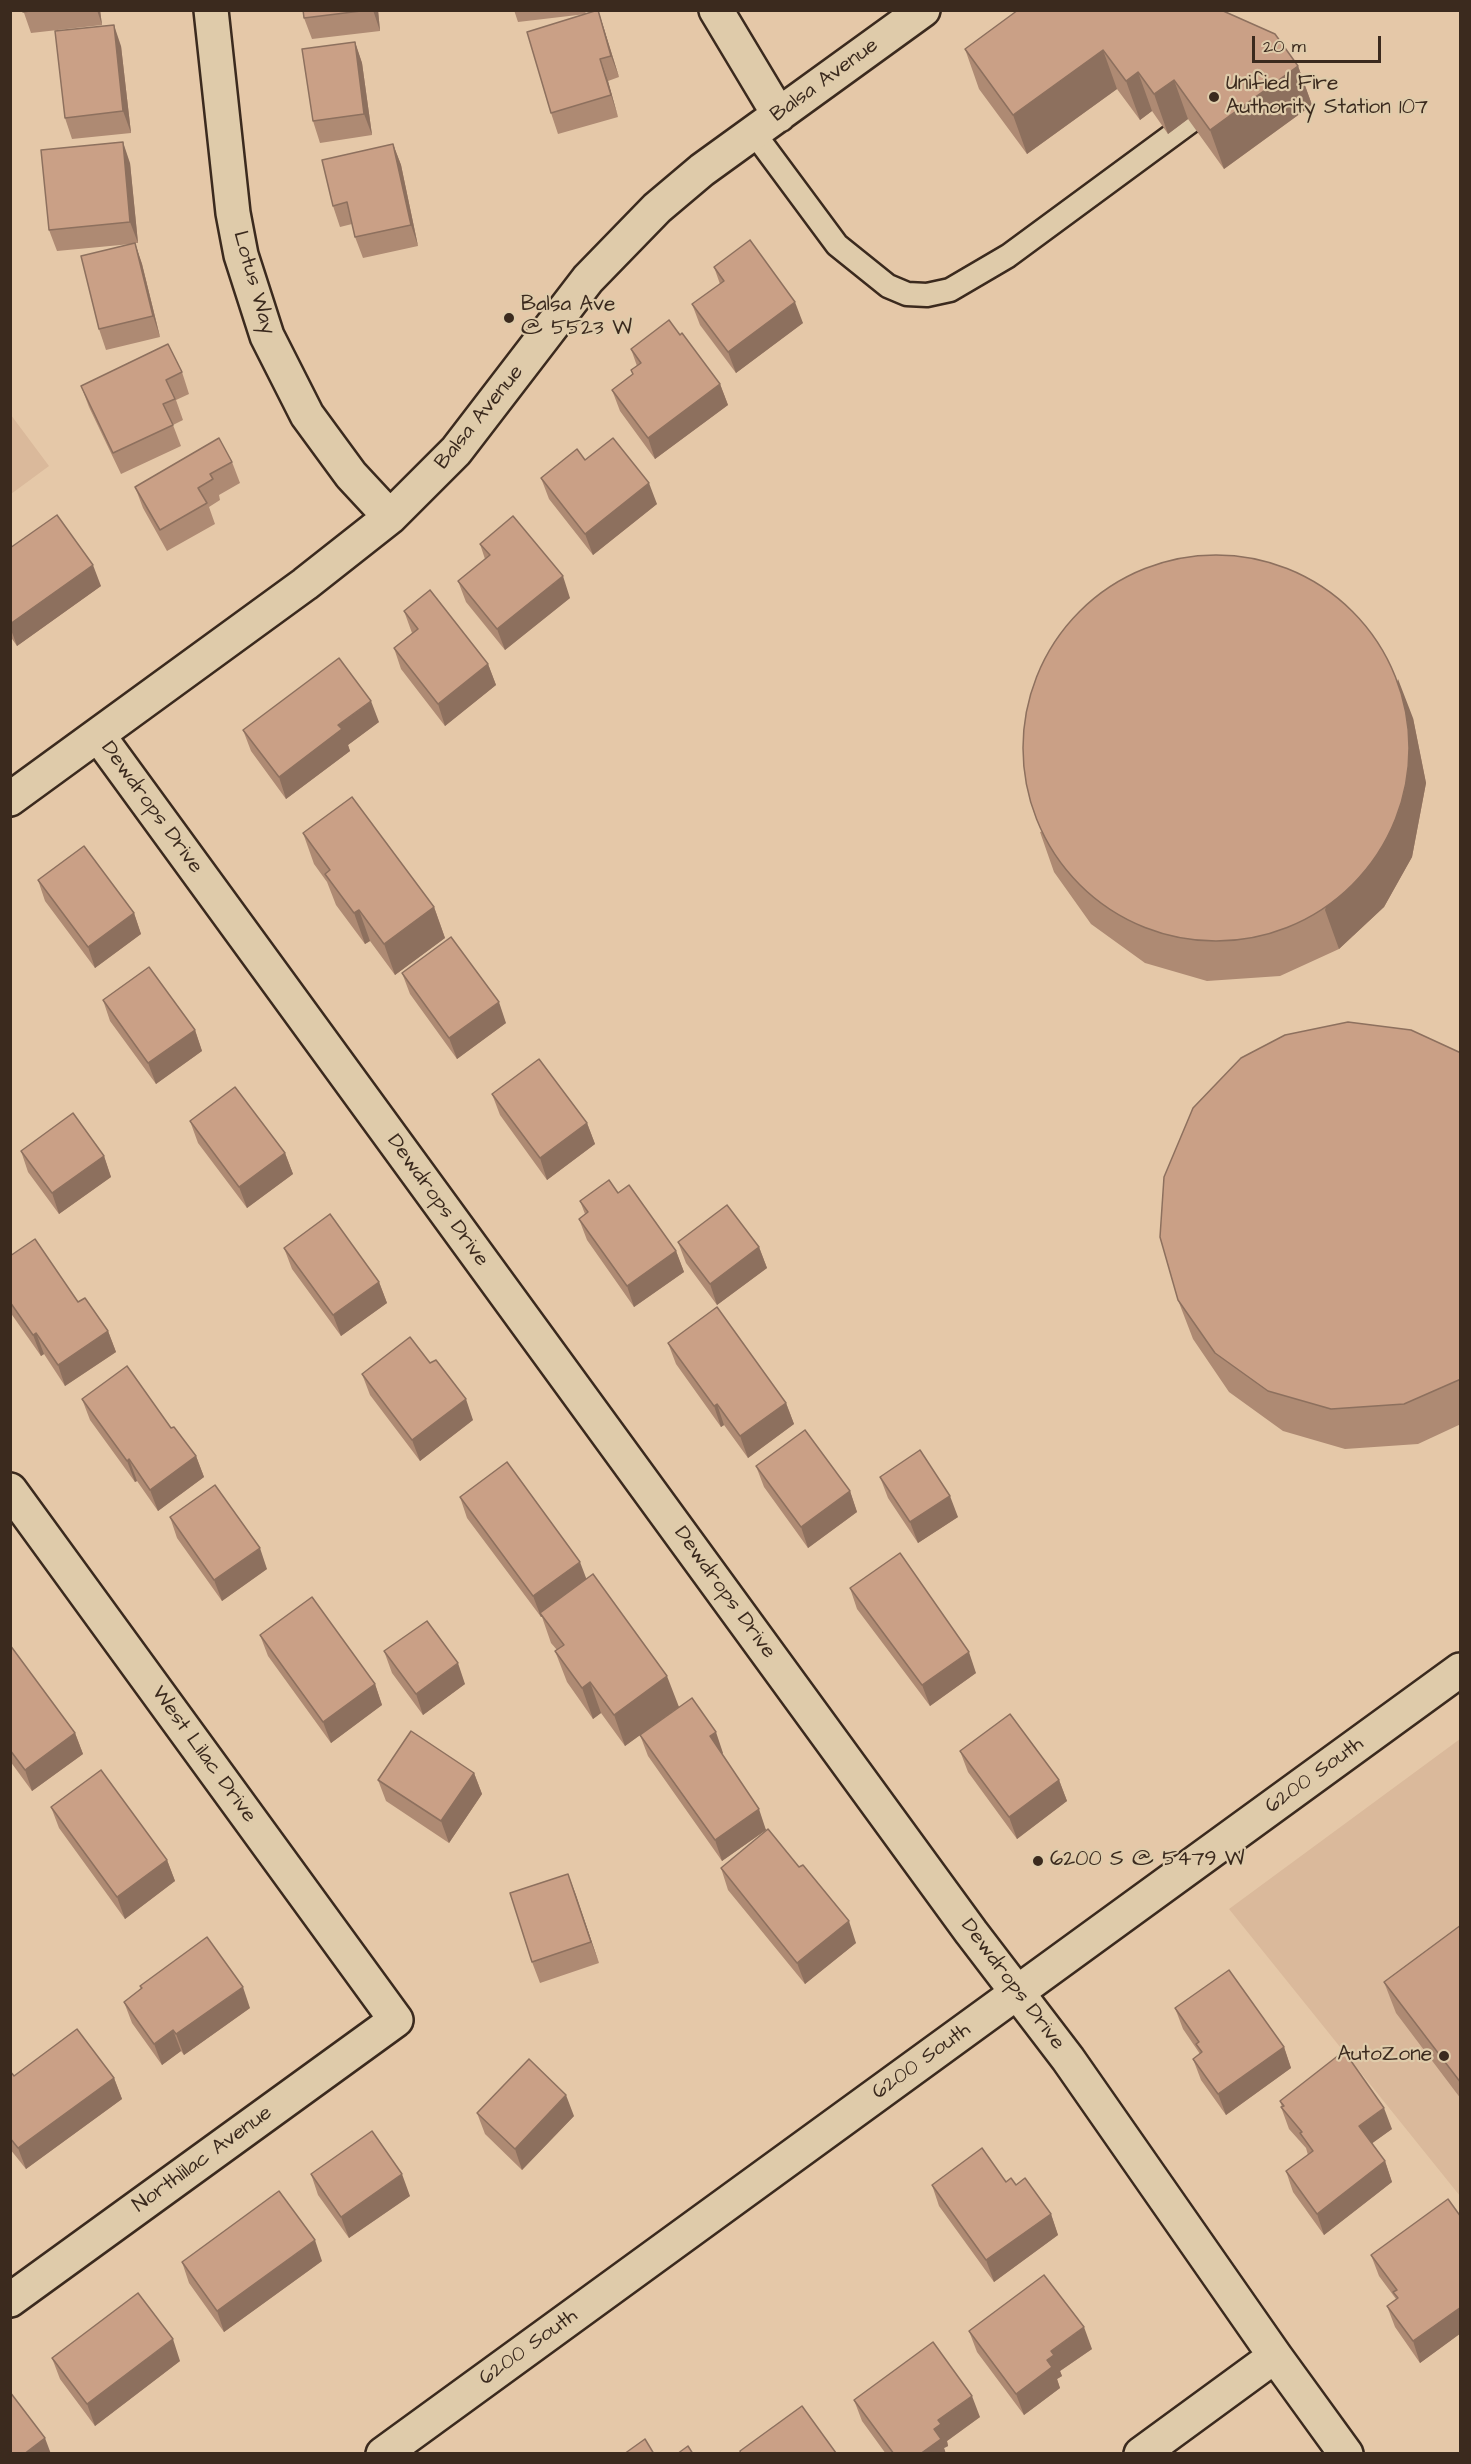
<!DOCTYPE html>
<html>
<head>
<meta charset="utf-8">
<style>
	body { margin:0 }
	#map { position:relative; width:1471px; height:2464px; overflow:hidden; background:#e5c8a8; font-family:"Architects Daughter",sans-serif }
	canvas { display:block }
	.frame { position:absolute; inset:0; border:12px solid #3b2a1e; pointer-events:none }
	.scale { position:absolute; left:1252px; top:36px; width:129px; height:27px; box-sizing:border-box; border:3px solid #3b2a1e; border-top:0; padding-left:8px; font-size:18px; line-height:21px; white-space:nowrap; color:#3b2a1e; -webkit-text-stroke:4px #dfcbaa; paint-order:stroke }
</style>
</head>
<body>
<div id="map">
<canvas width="1471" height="2464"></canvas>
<div class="frame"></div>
<div class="scale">20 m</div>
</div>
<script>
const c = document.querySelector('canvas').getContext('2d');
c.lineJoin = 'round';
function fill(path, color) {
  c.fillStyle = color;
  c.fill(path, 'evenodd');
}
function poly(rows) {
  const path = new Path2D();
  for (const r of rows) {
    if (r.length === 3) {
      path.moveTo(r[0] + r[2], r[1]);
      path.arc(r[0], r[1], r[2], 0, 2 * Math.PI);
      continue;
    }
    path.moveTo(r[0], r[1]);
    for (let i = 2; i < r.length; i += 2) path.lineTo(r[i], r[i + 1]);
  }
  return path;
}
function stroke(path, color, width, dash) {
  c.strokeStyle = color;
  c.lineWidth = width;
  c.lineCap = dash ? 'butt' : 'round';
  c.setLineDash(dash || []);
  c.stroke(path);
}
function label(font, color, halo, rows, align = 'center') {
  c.font = font + ' "Architects Daughter",sans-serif';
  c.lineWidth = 4.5;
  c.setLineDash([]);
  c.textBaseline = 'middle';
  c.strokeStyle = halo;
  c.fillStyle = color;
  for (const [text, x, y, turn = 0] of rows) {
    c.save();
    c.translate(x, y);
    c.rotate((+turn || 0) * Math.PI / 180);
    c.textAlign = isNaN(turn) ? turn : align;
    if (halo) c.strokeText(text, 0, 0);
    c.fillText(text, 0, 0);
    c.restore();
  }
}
fill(poly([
	[11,415,49,466,11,494,10,494],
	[1460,1739,1460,2196,1229,1909]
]), '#dab99b');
const lane = poly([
	[754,133,837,245,888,286,907,294,927,295,950,290,1008,256,1190,122]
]);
const street = poly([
	[211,10,233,213,241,255,267,336,307,415,351,475,390,517],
	[716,10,779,115],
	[98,735,971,1932,1068,2059,1275,2356,1346,2454],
	[10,799,305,584,390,517,456,451,588,279,657,208,702,170,923,10],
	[10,1490,396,2020,10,2300],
	[1141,2454,1275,2356]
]);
const secondary = poly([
	[383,2454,1460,1670]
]);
stroke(lane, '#3b2a1e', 27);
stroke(street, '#3b2a1e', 38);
stroke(secondary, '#3b2a1e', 38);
stroke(lane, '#dfcbaa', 22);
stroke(street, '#dfcbaa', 33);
stroke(secondary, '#dfcbaa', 33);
fill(poly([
	[23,10,100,10,102,25,31,33],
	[303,10,378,10,380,31,312,39,304,18],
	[514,10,585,10,586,14,518,22],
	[598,10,605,32,619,77,608,81,618,117,558,134,551,113],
	[1018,10,1298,66,1312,105,1224,169,1188,119,1168,134,1152,111,1140,120,1117,89,1027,154,979,89,965,49],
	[355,42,362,63,372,135,320,143,313,121],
	[121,46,131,133,72,139,65,118],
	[393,144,401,165,418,246,363,258,355,237,352,224,340,227,333,206],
	[130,163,138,243,135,243,142,264,160,337,106,350,99,329,131,244,57,251,49,230],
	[714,267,803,323,736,373,700,325,692,304,720,284],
	[631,349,720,384,728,405,655,459,620,411,612,390,633,374,631,370,637,366],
	[182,372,189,394,176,400,183,420,173,425,181,446,121,474,89,407,81,386],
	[585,460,657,504,593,555,549,499,541,478],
	[232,462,240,483,219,495,220,500,209,507,215,524,167,551,143,508,135,487],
	[480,544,570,598,505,650,466,602,458,581,485,559],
	[10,548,101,586,17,646,10,636],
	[404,611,488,664,496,685,445,726,401,669,394,648,412,633],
	[1413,718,1426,783,1412,857,1384,907,1339,949,1280,976,1207,981,1145,963,1091,924,1054,872,1040,832],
	[379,722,348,745,350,751,286,799,251,751,243,730],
	[303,833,434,907,445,938,395,975,370,941,365,944,336,905,327,882,314,864],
	[38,880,134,913,141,934,95,968,45,901],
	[402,973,506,1023,457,1059,410,994],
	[103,1000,195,1030,202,1051,156,1084,110,1021],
	[1461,1053,1461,1424,1418,1444,1345,1449,1283,1431,1229,1392,1193,1339,1178,1300],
	[492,1094,587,1123,595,1144,547,1180,500,1115],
	[190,1121,285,1153,293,1174,247,1208,198,1143],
	[21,1151,104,1156,111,1177,59,1214,28,1172],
	[618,1193,676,1251,684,1272,634,1307,587,1240,579,1219,585,1214,580,1201],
	[678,1242,759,1247,767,1268,717,1305,686,1263],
	[284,1248,379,1282,387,1303,341,1336,292,1269],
	[10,1256,78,1302,108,1331,116,1352,65,1386,44,1354,41,1356,10,1312],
	[668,1343,786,1403,794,1424,748,1458,724,1425,721,1427,676,1364],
	[362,1374,473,1420,420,1461,370,1395],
	[82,1399,171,1428,196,1456,204,1477,158,1511,137,1481,135,1482,90,1420],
	[756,1466,850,1491,857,1512,808,1548,764,1487],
	[880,1477,958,1517,918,1543,888,1498],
	[460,1497,587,1579,679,1707,641,1734,723,1753,722,1754,766,1830,722,1861,648,1756,640,1735,625,1746,601,1713,593,1719,567,1682,555,1651,557,1650,551,1643,542,1617,541,1617,467,1518],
	[170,1517,267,1569,222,1601,177,1538],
	[850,1588,976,1673,930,1706,857,1609],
	[260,1635,375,1684,382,1705,331,1743,268,1656],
	[10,1645,75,1733,83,1754,32,1791,10,1761],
	[384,1651,465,1684,423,1715,392,1673],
	[960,1751,1059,1780,1067,1801,1017,1839,968,1772],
	[474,1773,482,1794,449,1843,386,1801,378,1780],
	[51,1807,167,1860,175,1881,125,1919,59,1828],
	[799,1867,856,1943,805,1984,728,1890,721,1868],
	[568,1874,599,1963,540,1983,532,1962],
	[1461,1925,1461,2099,1396,2013,1384,1982],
	[140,1986,250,2008,184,2055,181,2051,162,2065,132,2023,124,2002,141,1989],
	[1175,2008,1284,2047,1291,2068,1226,2115,1201,2080,1193,2059,1200,2054,1183,2029],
	[10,2071,14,2076,114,2078,122,2099,26,2169,10,2149],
	[1280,2101,1392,2129,1372,2143,1385,2161,1392,2182,1324,2235,1293,2192,1286,2171,1308,2155,1306,2148,1289,2129,1281,2107,1282,2107],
	[477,2113,574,2116,522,2170,485,2134],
	[311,2174,410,2196,349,2238,318,2195],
	[1006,2182,1016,2185,1051,2214,1058,2235,994,2282,939,2206,932,2185],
	[1461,2217,1461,2333,1420,2363,1395,2327,1387,2306,1396,2299,1379,2276,1371,2255],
	[322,2261,224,2332,189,2283,182,2262],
	[969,2331,1092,2349,1060,2371,1062,2376,1057,2379,1060,2388,1024,2415,977,2352],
	[52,2358,180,2361,95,2426,60,2379],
	[854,2400,980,2417,947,2441,948,2446,944,2448,946,2454,886,2454,862,2421]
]), '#ae8a73');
fill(poly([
	[97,10,100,10,102,25],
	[373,10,378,10,380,31],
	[598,10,605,32,619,77,611,56],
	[114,25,121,46,131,133,123,111],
	[355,42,362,63,372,135,364,114],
	[1103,50,1117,89,1027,154,1013,115],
	[600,59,608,81,618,117,611,95],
	[1298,66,1312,105,1224,169,1210,130],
	[1138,72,1152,111,1140,120,1126,81],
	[1174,80,1188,119,1168,134,1154,94],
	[123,142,130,163,138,243,130,222],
	[393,144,401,165,418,246,411,225],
	[135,243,142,264,160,337,153,316],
	[795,302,803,323,736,373,728,352],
	[720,384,728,405,655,459,648,438],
	[649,483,657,504,593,555,585,534],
	[93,565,101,586,17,646,10,627,10,624],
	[563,576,570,598,505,650,497,629],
	[488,664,496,685,445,726,438,704],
	[1398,679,1413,718,1426,783,1412,857,1384,907,1339,949,1325,910],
	[371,701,379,722,348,745,350,751,286,799,279,777,338,725],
	[434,907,445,938,395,975,384,944],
	[359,910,370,941,365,944,354,913],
	[134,913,141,934,95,968,88,947],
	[499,1002,506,1023,457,1059,449,1038],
	[195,1030,202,1051,156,1084,148,1063],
	[587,1123,595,1144,547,1180,540,1158],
	[285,1153,293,1174,247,1208,239,1187],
	[104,1156,111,1177,59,1214,52,1193],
	[759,1247,767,1268,717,1305,710,1284],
	[676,1251,684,1272,634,1307,627,1286],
	[379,1282,387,1303,341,1336,333,1315],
	[108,1331,116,1352,65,1386,58,1365],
	[36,1333,44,1354,41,1356,33,1335],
	[466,1399,473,1420,420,1461,412,1440],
	[786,1403,794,1424,748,1458,740,1436],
	[717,1404,724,1425,721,1427,714,1406],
	[196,1456,204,1477,158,1511,150,1490],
	[129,1459,137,1481,135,1482,127,1461],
	[850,1491,857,1512,808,1548,801,1527],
	[950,1496,958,1517,918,1543,910,1522],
	[260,1548,267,1569,222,1601,214,1580],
	[580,1562,588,1583,540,1613,542,1617,541,1617,533,1596],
	[969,1652,976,1673,930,1706,922,1685],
	[458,1663,465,1684,423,1715,416,1694],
	[667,1676,679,1707,625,1746,614,1715],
	[590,1682,601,1713,593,1719,582,1688],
	[375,1684,382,1705,331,1743,323,1722],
	[716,1732,723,1753,718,1757,710,1736],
	[75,1733,83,1754,32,1791,25,1770],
	[474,1773,482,1794,449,1843,441,1821],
	[1059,1780,1067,1801,1017,1839,1009,1817],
	[759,1809,766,1830,722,1861,715,1840],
	[167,1860,175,1881,125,1919,117,1897],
	[568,1874,576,1895,599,1963,591,1942],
	[849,1921,856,1943,805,1984,797,1963],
	[243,1987,250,2008,184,2055,176,2034],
	[173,2030,181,2051,162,2065,154,2044],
	[1284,2047,1291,2068,1226,2115,1218,2094],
	[114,2078,122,2099,26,2169,18,2148],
	[566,2095,574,2116,522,2170,515,2149],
	[1384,2108,1392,2129,1367,2147,1359,2126],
	[1385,2161,1392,2182,1324,2235,1317,2214],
	[402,2174,410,2196,349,2238,341,2217],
	[1051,2214,1058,2235,994,2282,986,2260],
	[315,2240,322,2261,224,2332,217,2311],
	[1461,2307,1461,2333,1420,2363,1413,2341],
	[1084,2327,1092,2349,1060,2371,1062,2376,1057,2379,1060,2388,1024,2415,1016,2394,1047,2360,1051,2351],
	[173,2339,180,2361,95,2426,87,2404],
	[972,2396,980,2417,947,2441,948,2446,944,2448,946,2454,920,2454,934,2429,938,2420],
	[45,2438,51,2454,24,2454]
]), '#8d705e');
const building = poly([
	[23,10,37,10,23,12,23,10],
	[303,10,369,10,304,18,303,10],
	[598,10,611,56,600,59,611,95,551,113,527,32,598,10],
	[1018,10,1221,10,1275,34,1298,66,1210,130,1174,80,1154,94,1138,72,1126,81,1103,50,1013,115,965,49,1018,10],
	[114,25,123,111,65,118,55,31,114,25],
	[355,42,364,114,313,121,302,49,355,42],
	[123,142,130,222,49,230,41,150,123,142],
	[393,144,411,225,355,237,347,202,333,206,322,160,393,144],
	[750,240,795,302,728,352,692,304,724,281,714,267,750,240],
	[135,243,153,316,99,329,81,256,135,243],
	[669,320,680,335,682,333,720,384,648,438,612,390,633,374,631,370,641,363,631,349,669,320],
	[168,344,182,372,166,380,175,399,163,404,173,425,113,453,81,386,168,344],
	[219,438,232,462,210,474,213,479,198,488,207,503,160,530,135,487,219,438],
	[613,438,649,483,585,534,541,478,577,449,585,460,613,438],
	[57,515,93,565,10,624,10,548,57,515],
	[513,516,563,576,497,629,458,581,490,555,480,544,513,516],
	[1216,748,193],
	[430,590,488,664,438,704,394,648,418,629,404,611,430,590],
	[339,658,371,701,338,725,342,729,279,777,243,730,339,658],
	[352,797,434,907,384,944,359,910,354,913,325,874,330,870,303,833,352,797],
	[84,846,134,913,88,947,38,880,84,846],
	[451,937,499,1002,449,1038,402,973,451,937],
	[149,967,195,1030,148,1063,103,1000,149,967],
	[1348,1022,1411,1030,1461,1053,1461,1379,1404,1404,1331,1409,1268,1391,1215,1353,1178,1300,1160,1237,1164,1177,1193,1108,1241,1058,1285,1035,1348,1022],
	[539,1059,587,1123,540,1158,492,1094,539,1059],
	[235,1087,285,1153,239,1187,190,1121,235,1087],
	[73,1113,104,1156,52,1193,21,1151,73,1113],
	[609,1180,618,1193,629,1185,676,1251,627,1286,579,1219,588,1212,580,1201,609,1180],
	[727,1205,759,1247,710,1284,678,1242,727,1205],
	[330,1214,379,1282,333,1315,284,1248,330,1214],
	[35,1239,78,1302,85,1298,108,1331,58,1365,36,1333,33,1335,10,1302,10,1256,35,1239],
	[717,1307,786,1403,740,1436,717,1404,714,1406,668,1343,717,1307],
	[410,1337,430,1363,436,1360,466,1399,412,1440,362,1374,410,1337],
	[127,1366,171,1428,174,1427,196,1456,150,1490,129,1459,127,1461,82,1399,127,1366],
	[805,1430,850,1491,801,1527,756,1466,805,1430],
	[920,1450,950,1496,910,1522,880,1477,920,1450],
	[507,1462,580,1562,533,1596,460,1497,507,1462],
	[215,1485,260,1548,214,1580,170,1517,215,1485],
	[900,1553,969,1652,922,1685,850,1588,900,1553],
	[593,1574,667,1676,614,1715,590,1682,582,1688,555,1651,564,1645,540,1613,593,1574],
	[312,1597,375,1684,323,1722,260,1635,312,1597],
	[427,1621,458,1663,416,1694,384,1651,427,1621],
	[10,1645,75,1733,25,1770,10,1750,10,1645],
	[692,1698,716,1732,710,1736,759,1809,715,1840,640,1735,692,1698],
	[1010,1714,1059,1780,1009,1817,960,1751,1010,1714],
	[411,1731,474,1773,441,1821,378,1780,411,1731],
	[101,1770,167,1860,117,1897,51,1807,101,1770],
	[768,1829,799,1867,803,1865,849,1921,797,1963,721,1868,768,1829],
	[568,1874,591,1942,532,1962,510,1893,568,1874],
	[1461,1925,1461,2083,1384,1982,1461,1925],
	[207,1937,243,1987,176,2034,173,2030,154,2044,124,2002,142,1988,140,1986,207,1937],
	[1229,1970,1284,2047,1218,2094,1193,2059,1202,2052,1196,2044,1199,2042,1175,2008,1229,1970],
	[77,2029,114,2078,18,2148,10,2138,10,2071,14,2076,77,2029],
	[1344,2051,1384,2108,1359,2126,1385,2161,1317,2214,1286,2171,1313,2151,1300,2133,1302,2132,1281,2107,1284,2106,1280,2101,1344,2051],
	[529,2059,566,2095,515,2149,477,2113,529,2059],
	[372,2131,402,2174,341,2217,311,2174,372,2131],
	[982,2148,1006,2182,1011,2178,1016,2185,1025,2178,1051,2214,986,2260,932,2185,982,2148],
	[279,2191,315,2240,217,2311,182,2262,279,2191],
	[1448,2199,1461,2217,1461,2307,1413,2341,1387,2306,1398,2298,1393,2292,1397,2290,1371,2255,1448,2199],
	[1044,2275,1084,2327,1051,2351,1054,2355,1047,2360,1052,2367,1016,2394,969,2331,1044,2275],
	[138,2293,173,2339,87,2404,52,2358,138,2293],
	[933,2342,972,2396,938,2420,941,2424,934,2429,941,2439,920,2454,894,2454,854,2400,933,2342],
	[10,2392,45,2438,24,2454,10,2454,10,2392],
	[802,2406,836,2453,834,2454,741,2454,740,2451,802,2406],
	[645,2439,654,2454,624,2454,645,2439],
	[688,2446,693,2454,677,2454,688,2446]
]);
fill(building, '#caa086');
stroke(building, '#8d705e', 1.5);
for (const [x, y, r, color] of [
	[1214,97,6,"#3b2a1e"],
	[509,318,6,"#3b2a1e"],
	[1038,1861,6,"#3b2a1e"],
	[1444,2056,6,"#3b2a1e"]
]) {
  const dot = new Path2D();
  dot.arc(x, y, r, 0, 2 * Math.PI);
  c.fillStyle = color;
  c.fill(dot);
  stroke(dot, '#dfcbaa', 2);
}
label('21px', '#3b2a1e', '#dfcbaa', [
	["Balsa Avenue",825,81,-36],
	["Lotus Way",253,283,74],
	["Balsa Avenue",480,418,-51],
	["Dewdrops Drive",151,808,54],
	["Dewdrops Drive",437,1201,54],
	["Dewdrops Drive",724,1593,54],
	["West Lilac Drive",203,1755,54],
	["6200 South",1315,1776,-36],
	["Dewdrops Drive",1012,1985,53],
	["6200 South",922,2062,-36],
	["Northlilac Avenue",203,2160,-36],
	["6200 South",529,2348,-36]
]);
label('21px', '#3b2a1e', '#dfcbaa', [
	["Unified Fire",1226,85],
	["Authority Station 107",1226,109],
	["Balsa Ave",521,306],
	["@ 5523 W",521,330],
	["6200 S @ 5479 W",1050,1861],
	["AutoZone",1432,2056,"right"]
], 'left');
</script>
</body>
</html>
